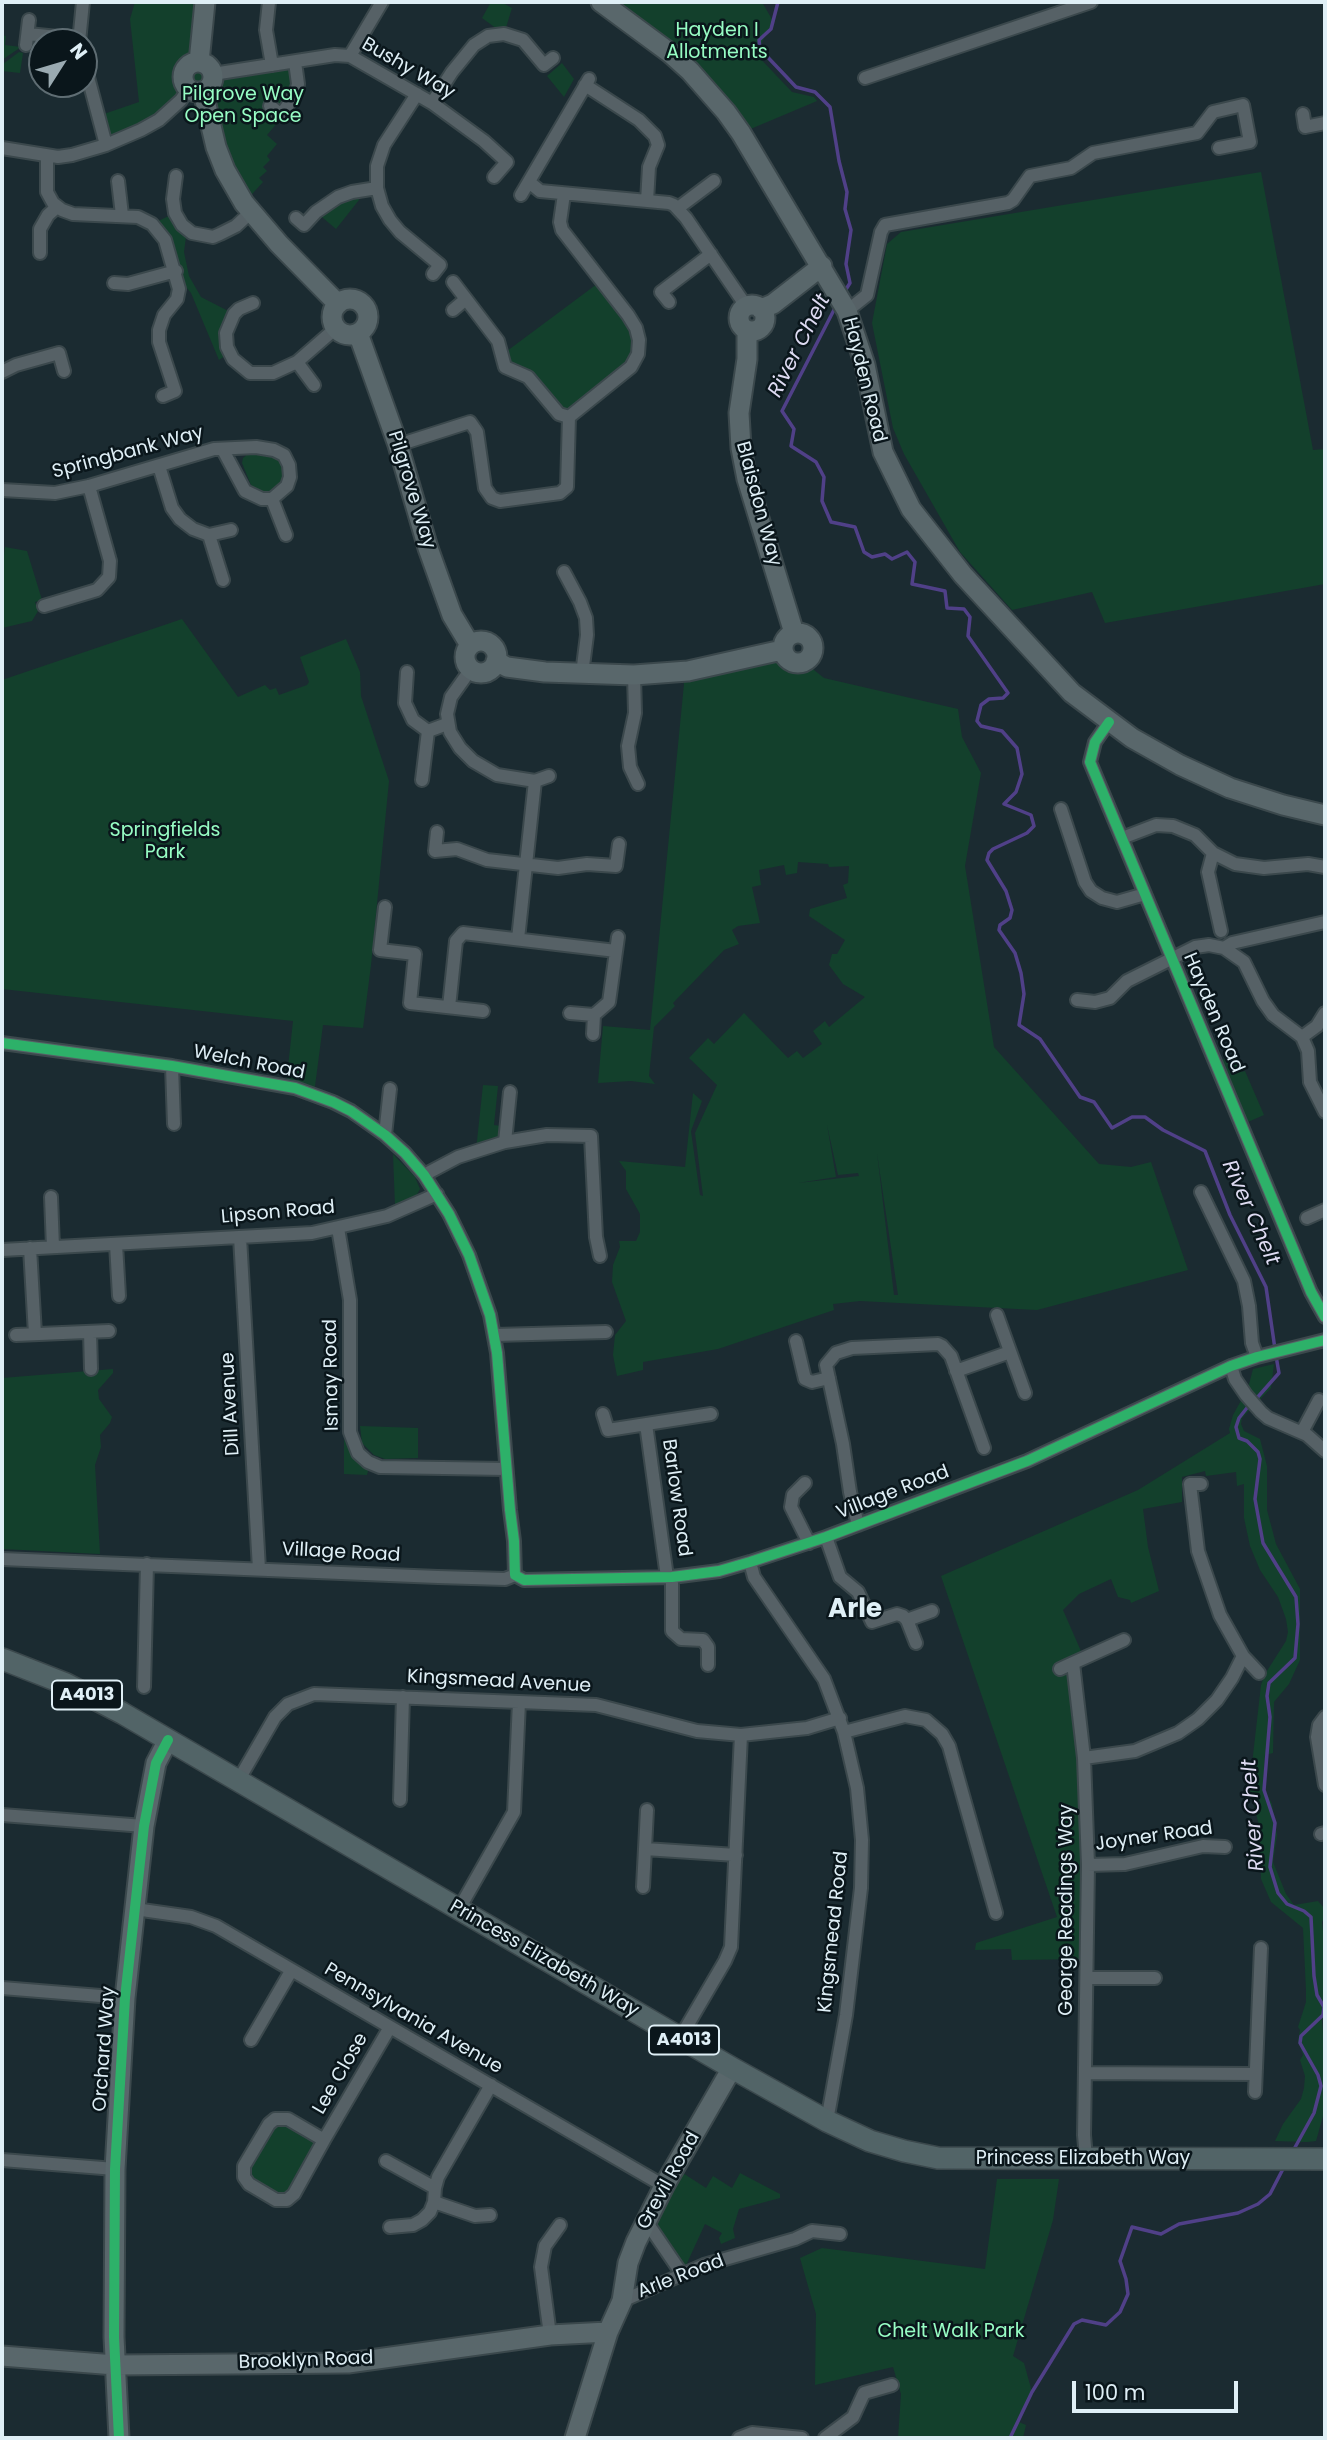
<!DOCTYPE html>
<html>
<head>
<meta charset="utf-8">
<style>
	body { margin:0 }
	#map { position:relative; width:1327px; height:2440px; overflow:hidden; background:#1b2b31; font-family:Poppins,sans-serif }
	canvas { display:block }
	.frame { position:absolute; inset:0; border:4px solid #dfeff6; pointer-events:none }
	.north { position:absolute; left:28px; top:28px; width:70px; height:70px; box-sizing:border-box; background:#0a161b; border:2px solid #5f6d73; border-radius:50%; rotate:53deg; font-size:19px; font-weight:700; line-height:28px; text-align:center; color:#dfeff6 }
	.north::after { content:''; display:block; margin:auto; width:24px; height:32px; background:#9aaab1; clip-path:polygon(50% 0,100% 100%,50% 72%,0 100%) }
	.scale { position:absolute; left:1072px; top:2381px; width:166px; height:32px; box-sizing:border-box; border:4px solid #dfeff6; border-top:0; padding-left:9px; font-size:21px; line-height:24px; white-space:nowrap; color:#dfeff6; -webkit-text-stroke:5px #0a161b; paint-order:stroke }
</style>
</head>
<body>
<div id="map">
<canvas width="1327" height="2440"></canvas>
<div class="frame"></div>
<div class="north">N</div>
<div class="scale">100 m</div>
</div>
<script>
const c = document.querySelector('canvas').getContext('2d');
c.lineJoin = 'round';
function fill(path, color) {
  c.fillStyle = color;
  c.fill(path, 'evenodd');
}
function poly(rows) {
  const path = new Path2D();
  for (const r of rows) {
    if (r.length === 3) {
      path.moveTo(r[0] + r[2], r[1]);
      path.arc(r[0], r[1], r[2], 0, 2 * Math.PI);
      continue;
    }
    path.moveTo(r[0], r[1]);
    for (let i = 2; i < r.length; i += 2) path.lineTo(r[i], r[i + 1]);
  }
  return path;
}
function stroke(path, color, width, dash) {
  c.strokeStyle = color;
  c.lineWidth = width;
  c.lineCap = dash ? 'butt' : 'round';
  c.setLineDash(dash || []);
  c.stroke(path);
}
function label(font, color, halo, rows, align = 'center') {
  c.font = font + ' Poppins,sans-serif';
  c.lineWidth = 5;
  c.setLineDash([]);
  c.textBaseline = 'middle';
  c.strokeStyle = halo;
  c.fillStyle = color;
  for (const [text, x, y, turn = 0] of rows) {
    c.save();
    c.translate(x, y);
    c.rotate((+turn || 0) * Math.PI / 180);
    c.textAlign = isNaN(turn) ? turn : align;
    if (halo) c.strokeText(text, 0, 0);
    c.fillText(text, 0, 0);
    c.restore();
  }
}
fill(poly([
	[135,2,205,2,206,64,211,70,295,62,298,84,278,122,267,135,277,144,267,156,270,160,263,167,267,171,259,178,263,182,244,203,194,91,106,145,98,116,139,102,130,19],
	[491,2,501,2,512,8,504,34,482,18],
	[601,2,762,2,773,21,756,54,792,92,814,97,817,101,741,133,726,112],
	[2,35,6,36,5,45,21,47,2,60],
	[19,52,23,53,20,73,2,71,3,64],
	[562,63,574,79,564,97,547,76],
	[1261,172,1313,450,1325,449,1325,584,1105,623,1092,592,1012,610,960,552,904,454,893,428,872,323,887,244,901,232],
	[359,190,359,200,336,229,316,212],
	[175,213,187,229,184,252,189,276,201,297,234,314,229,353,219,360,191,293,186,287,179,289,152,224],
	[601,281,628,315,638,354,569,417,515,373,503,354],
	[249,453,275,456,281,461,286,476,284,483,268,494,255,490,251,485,242,463,243,458],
	[5,547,27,551,42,600,35,602,38,611,32,621,2,628,2,571],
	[182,619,238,697,265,685,270,690,276,688,279,695,307,685,309,682,300,657,346,639,360,672,361,696,389,781,371,965,363,1028,323,1025,314,1094,286,1085,293,1021,2,989,2,680],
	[784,656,796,663,804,662,824,678,958,709,962,737,981,773,965,866,994,1047,1099,1164,1131,1167,1151,1162,1188,1270,1037,1310,860,1301,833,1304,834,1310,718,1349,643,1362,643,1370,617,1376,613,1355,615,1335,626,1321,612,1282,613,1265,620,1247,619,1241,636,1241,640,1232,640,1214,626,1189,626,1171,619,1161,685,1167,693,1093,702,1101,691,1131,700,1195,703,1196,695,1133,717,1085,689,1058,708,1038,714,1044,744,1013,788,1058,797,1051,803,1058,822,1044,813,1031,825,1021,829,1027,865,997,843,984,829,965,832,954,837,954,845,940,809,916,810,909,847,898,843,885,848,883,849,866,829,867,828,864,798,862,797,873,786,875,784,865,759,870,761,885,752,887,760,923,738,926,732,930,739,944,724,950,673,1003,675,1006,654,1027,649,1076,655,1084,631,1081,598,1083,603,1026,650,1030,684,684,677,672],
	[827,1125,838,1175,858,1173,859,1176,798,1183,836,1177],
	[877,1153,898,1295,894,1295],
	[1234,1055,1242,1072,1245,1071,1264,1115,1241,1125,1215,1063],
	[483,1085,498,1086,494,1125,501,1126,500,1143,476,1150],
	[393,1154,415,1177,420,1189,415,1198,395,1206],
	[1274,1364,1271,1388,1242,1418,1241,1424,1244,1431,1260,1439,1267,1466,1267,1510,1276,1544,1300,1589,1300,1660,1289,1684,1274,1702,1273,1753,1265,1755,1263,1786,1272,1804,1277,1835,1273,1862,1286,1894,1294,1905,1318,1901,1325,1909,1325,1917,1322,1922,1325,1949,1325,2018,1322,2019,1325,2060,1325,2109,1316,2141,1307,2142,1275,2141,1283,2124,1301,2099,1304,2088,1305,2076,1300,2060,1303,2055,1298,2041,1300,2030,1298,2027,1306,2002,1306,1990,1303,1928,1271,1902,1261,1879,1259,1825,1250,1791,1251,1773,1261,1685,1265,1674,1286,1641,1288,1632,1286,1619,1278,1597,1260,1570,1250,1546,1244,1518,1244,1484,1237,1486,1236,1472,1206,1476,1205,1471,1182,1477,1182,1502,1143,1509,1148,1547,1159,1591,1131,1603,1130,1600,1118,1597,1111,1579,1079,1594,1063,1610,1084,1658,1073,1663,1088,1959,1012,1960,1011,1949,975,1950,976,1943,1057,1917,941,1576,1138,1490,1230,1433,1229,1429,1233,1415,1248,1388,1253,1369],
	[113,1369,113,1373,98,1390,99,1399,112,1417,110,1423,100,1435,101,1447,95,1465,100,1554,2,1549,2,1378],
	[360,1426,418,1428,418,1458,385,1459,374,1455,362,1443],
	[344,1439,355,1459,369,1467,367,1475,344,1474],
	[275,2119,324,2140,287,2200,244,2177],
	[675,2168,706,2188,713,2176,732,2188,740,2173,780,2194,780,2198,739,2209,733,2229,735,2238,721,2244,719,2238,722,2233,705,2224,682,2274,646,2221],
	[997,2179,1059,2179,1053,2220,1013,2356,1024,2363,1032,2392,1016,2421,1026,2425,1023,2438,952,2438,951,2436,898,2438,901,2394,893,2367,815,2385,816,2314,800,2258,822,2248,985,2269]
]), '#13402c');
stroke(poly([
	[778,2,771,29,759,40,760,49,796,87,815,92,830,107,839,161,847,192,845,209,851,230,846,264,850,283,843,294],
	[836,306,782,411,794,429,791,446,816,462,824,477,822,501,831,522,855,527,864,552,872,557,885,554,892,559,907,552,915,562,912,584,945,591,947,608,964,609,970,617,968,636,1008,693,1003,698,989,699,981,705,977,721,981,726,1002,731,1017,748,1022,774,1016,792,1004,804,1031,815,1034,826,1027,833,993,849,989,853,987,860,1006,891,1012,910,1010,918,1000,925,999,930,1015,953,1021,973,1024,994,1019,1025,1040,1039,1080,1097,1094,1102,1112,1128,1132,1117,1145,1117,1163,1130,1205,1151,1230,1215,1266,1287,1275,1349],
	[1256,1399,1279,1373,1276,1356],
	[1250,1404,1239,1418,1236,1427,1239,1438,1247,1441,1258,1452,1260,1459,1255,1499,1263,1543,1296,1597,1298,1624,1295,1658,1269,1683,1267,1696,1270,1717,1264,1790,1275,1823,1270,1867,1278,1893,1287,1904,1304,1911,1311,1917,1314,1976,1317,1995,1324,2007,1323,2015,1301,2036,1300,2043,1318,2075,1321,2086,1314,2113,1293,2151],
	[1010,2438,1032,2392,1074,2324,1082,2320,1106,2325,1120,2312,1128,2294,1126,2279,1120,2261,1132,2227,1161,2234,1179,2224,1238,2213,1258,2204,1270,2194,1284,2167]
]), '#504088', 3.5);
const street = poly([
	[269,2,266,30,272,65],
	[28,34,78,39],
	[79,42,83,2],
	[26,45,29,20],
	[350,56,382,2],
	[84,62,106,145],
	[213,74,335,55,350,56,432,103,484,141,507,162,494,177],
	[865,78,1091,2],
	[585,85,639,120,655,136,658,145,649,167,647,201],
	[417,94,384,145,377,166,377,188,382,206,390,220,400,232,440,265,433,274],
	[432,103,452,72,474,45,488,36,504,34,523,40,544,65,553,58],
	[270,106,281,115,295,95,298,84,295,62],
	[1303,114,1305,127,1325,123],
	[2,148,58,157,72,155,106,145,141,130,159,120,181,100,189,88],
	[47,157,47,192,53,203,62,210,73,214,138,217,152,224,165,240,179,289,177,299,164,315,159,330,159,342,175,391,163,396],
	[176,176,173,199,175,213,182,225,192,233,213,237,220,234,236,226,251,212],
	[118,181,122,215],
	[529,182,540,191,669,203,674,205,686,218,746,306],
	[564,194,560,222,562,230,628,315,636,328,639,340,638,354,631,367,569,417],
	[521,195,589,79],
	[678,208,714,181],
	[296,218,304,225,316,212,338,197,352,192,377,188],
	[40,253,40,229,48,215,57,207],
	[114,283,128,284,176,271],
	[669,302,661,292,711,254],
	[253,303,239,309,234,314,226,333,227,347,233,359,250,373,273,373,297,362,336,328],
	[453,310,466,299,453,282],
	[847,311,867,295,881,232,885,225,1008,203,1013,200,1030,176,1071,168,1093,153,1197,133,1213,112,1243,105,1250,142,1219,148],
	[297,362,314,385],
	[2,372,16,365,59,353,64,371],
	[398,445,470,422,477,432,485,488,492,498,500,501,560,493,567,487,569,417,559,414,528,377,505,367,498,341,466,299],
	[159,466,172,508,180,519,193,529,209,535,231,530],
	[2,490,55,493,89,486,214,449,256,447,274,450,284,455,289,465,290,477,287,486,272,499,262,499,245,491,223,450],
	[272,499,286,535],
	[209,535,223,580],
	[564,572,580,602,586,618,587,635,582,674],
	[44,606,97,590,109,577,110,561,89,486],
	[471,669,451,697,447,714,450,732,460,748,473,761,497,775,535,781,549,776],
	[407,672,405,703,413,720,428,731,447,724],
	[634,675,635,713,628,746,630,767,638,784],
	[1109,722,1095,742,1090,762,1311,1292,1325,1317],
	[422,780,428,731],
	[1061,809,1085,882,1091,891,1102,898,1117,902,1145,894],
	[437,832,435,851,457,849,487,860,558,868,587,864,616,866,619,844],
	[1122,838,1156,825,1173,826,1195,835,1213,853,1235,864,1264,868,1308,864,1325,867],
	[1213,853,1208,872,1221,931],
	[385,907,380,950,415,954,410,1003,483,1011],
	[518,939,535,781],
	[1224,948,1232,943,1325,922],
	[1077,1000,1095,1002,1110,998,1127,981,1195,947,1209,945,1224,948,1244,962,1263,1001,1273,1015,1302,1037,1308,1051,1310,1082,1325,1112],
	[449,1007,456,941,463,933,616,951],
	[570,1013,594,1015,609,1002,618,937],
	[593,1034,594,1015],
	[1302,1037,1317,1026,1325,1013],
	[2,1043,172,1066,295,1088,333,1102,351,1111,385,1135,405,1153,424,1175,449,1214,469,1255,490,1315,497,1353,510,1510,514,1541,515,1575],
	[172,1066,174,1124],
	[385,1135,390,1089],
	[505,1142,510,1092],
	[424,1175,458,1157,505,1142,547,1135,591,1136,596,1237,600,1256],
	[1201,1192,1244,1281,1249,1306,1252,1343,1257,1357],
	[51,1197,53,1247],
	[1307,1218,1325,1210],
	[338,1228,350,1300,350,1432,358,1453,368,1462,380,1467,506,1469],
	[240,1237,259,1569],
	[116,1244,119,1296],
	[30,1248,35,1334],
	[2,1250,312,1233,387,1216,437,1194],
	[997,1315,1025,1393],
	[90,1332,91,1369],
	[16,1335,109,1331],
	[495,1335,606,1332],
	[796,1341,805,1379,812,1382,829,1378],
	[1231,1366,1235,1379,1246,1395,1261,1412,1268,1418,1307,1435,1325,1451],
	[956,1371,1010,1352],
	[603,1414,608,1430,711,1414],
	[646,1424,667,1577],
	[1302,1432,1319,1400],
	[805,1483,793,1495,791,1507,809,1543],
	[858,1525,850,1492,843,1444,826,1365,836,1353,852,1348,938,1344,942,1346,951,1356,984,1448],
	[826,1537,840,1577,858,1592,872,1622,897,1614,903,1616,907,1620,932,1611],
	[2,1559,438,1577,505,1579,515,1575],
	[750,1562,754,1577,824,1679,844,1732,857,1788,862,1840,861,1888,846,2015,827,2121],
	[515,1575,524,1580,672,1577,719,1571,750,1562,826,1537,1027,1461,1231,1366,1257,1357,1325,1340],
	[672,1577,672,1631,681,1639,703,1640,708,1647,708,1665],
	[907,1620,916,1643],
	[1243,1656,1259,1673],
	[1060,1669,1073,1663],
	[144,1687,147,1564],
	[1325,1717,1319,1725,1317,1737,1325,1785],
	[844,1732,905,1716,926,1720,942,1734,949,1746,996,1913],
	[1084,1758,1135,1751,1178,1733,1198,1719,1217,1700,1232,1678,1243,1656,1220,1615,1198,1551,1190,1484,1201,1484],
	[238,1781,275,1717,288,1704,314,1694,596,1705,697,1731,741,1735,807,1728,840,1718],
	[400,1800,403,1697],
	[2,1815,144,1826],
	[1321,1834,1325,1833],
	[645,1849,736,1855],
	[1088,1865,1125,1864,1203,1846,1225,1847],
	[643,1887,647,1810],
	[135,1909,191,1917,216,1926,664,2186],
	[459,1909,514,1812,519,1702],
	[1088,1978,1155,1978],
	[2,1988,125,1998],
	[680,2038,725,1961,731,1947,741,1735],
	[251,2040,291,1971],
	[1085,2073,1255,2074],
	[1255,2092,1261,1948],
	[324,2140,294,2194,287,2200,276,2200,249,2184,244,2177,244,2166,269,2124,275,2119,288,2119,324,2140,390,2027],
	[1086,2158,1084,2135,1088,1865,1084,1758,1073,1663,1124,1640],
	[2,2160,115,2169],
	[386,2161,435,2188],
	[434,2202,475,2216,490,2215],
	[646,2221,682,2274],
	[390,2227,413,2225,422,2220,430,2212,434,2202,435,2188,438,2177,491,2085],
	[622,2301,704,2265,795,2239,812,2231,840,2234],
	[550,2335,541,2267,545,2246,560,2225],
	[739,2438,752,2433,802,2438],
	[825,2438,853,2417,864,2393,892,2385]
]);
const secondary = poly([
	[601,2,670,53,690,71,726,112,741,133,847,311,865,365,883,452,911,509,963,575,1072,693,1132,738,1180,765,1230,788,1283,805,1325,815],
	[199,62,205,2],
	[198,77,15],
	[203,92,216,147,225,170,244,203,279,244,338,304],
	[350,317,18],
	[752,318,13],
	[761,309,773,304,822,266],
	[747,331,747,359,739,413,741,448,747,479,794,633],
	[358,333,398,445,428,548,452,615,470,645],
	[798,648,15],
	[481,657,16],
	[496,661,507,667,545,672,634,675,688,671,782,650],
	[2,2356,115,2365,348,2363,550,2335,608,2332],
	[119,2438,114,2337,115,2169,125,1998,144,1826,156,1763,168,1740],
	[575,2438,608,2332,622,2301,628,2263,636,2242,664,2186,732,2068]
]);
const primary = poly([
	[2,1659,66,1684,122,1713,732,2068,827,2121,870,2141,904,2151,938,2158,1325,2159]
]);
stroke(street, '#3b484c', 16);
stroke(secondary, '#3b484c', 23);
stroke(primary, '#3b484c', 24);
stroke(street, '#566166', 12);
stroke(secondary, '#59676b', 19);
stroke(primary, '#526467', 21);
stroke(poly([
	[1109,722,1095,742,1090,762,1311,1292,1325,1317],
	[2,1043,172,1066,295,1088,333,1102,351,1111,385,1135,405,1153,424,1175,449,1214,469,1255,490,1315,497,1353,510,1510,514,1541,515,1575,524,1580,672,1577,719,1571,750,1562,826,1537,1027,1461,1231,1366,1257,1357,1325,1340],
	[119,2438,114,2337,115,2169,125,1998,144,1826,156,1763,168,1740]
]), '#2db169', 10);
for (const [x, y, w] of [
	[87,1695,70],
	[684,2040,70]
]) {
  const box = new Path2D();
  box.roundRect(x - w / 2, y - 14.5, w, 29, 5);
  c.fillStyle = '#0a161b';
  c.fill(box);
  stroke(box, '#dfeff6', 2);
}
label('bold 18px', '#dfeff6', null, [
	["A4013",87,1695],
	["A4013",684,2040]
]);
label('19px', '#97fdc4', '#0a161b', [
	["Hayden I",717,31],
	["Allotments",717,53],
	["Pilgrove Way",243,95],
	["Open Space",243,117],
	["Springfields",165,831],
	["Park",165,853],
	["Chelt Walk Park",951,2332]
]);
label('19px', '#dfeff6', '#0a161b', [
	["Bushy Way",408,69,30],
	["Hayden Road",864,380,76],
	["Springbank Way",128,453,-15],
	["Pilgrove Way",411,490,73],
	["Blaisdon Way",758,504,75],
	["Hayden Road",1213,1013,67],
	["Welch Road",249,1063,11],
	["Lipson Road",278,1213,-5],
	["Ismay Road",332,1375,-91],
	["Dill Avenue",231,1404,-93],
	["Village Road",893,1493,-21],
	["Barlow Road",676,1498,82],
	["Village Road",341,1553,3],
	["Kingsmead Avenue",499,1682,3],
	["Joyner Road",1154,1837,-8],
	["George Readings Way",1067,1910,-90],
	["Kingsmead Road",834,1932,-84],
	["Princess Elizabeth Way",544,1959,30],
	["Pennsylvania Avenue",413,2019,30],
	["Orchard Way",105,2049,-86],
	["Lee Close",341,2074,-60],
	["Princess Elizabeth Way",1083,2159],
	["Grevil Road",669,2181,-61],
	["Arle Road",681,2277,-21],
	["Brooklyn Road",306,2361,-2]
]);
label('italic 21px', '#dedbf2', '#0a161b', [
	["River Chelt",800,346,-63],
	["River Chelt",1250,1213,66],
	["River Chelt",1254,1815,-94]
]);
label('bold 26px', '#dfeff6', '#0a161b', [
	["Arle",855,1610]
]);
</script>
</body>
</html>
